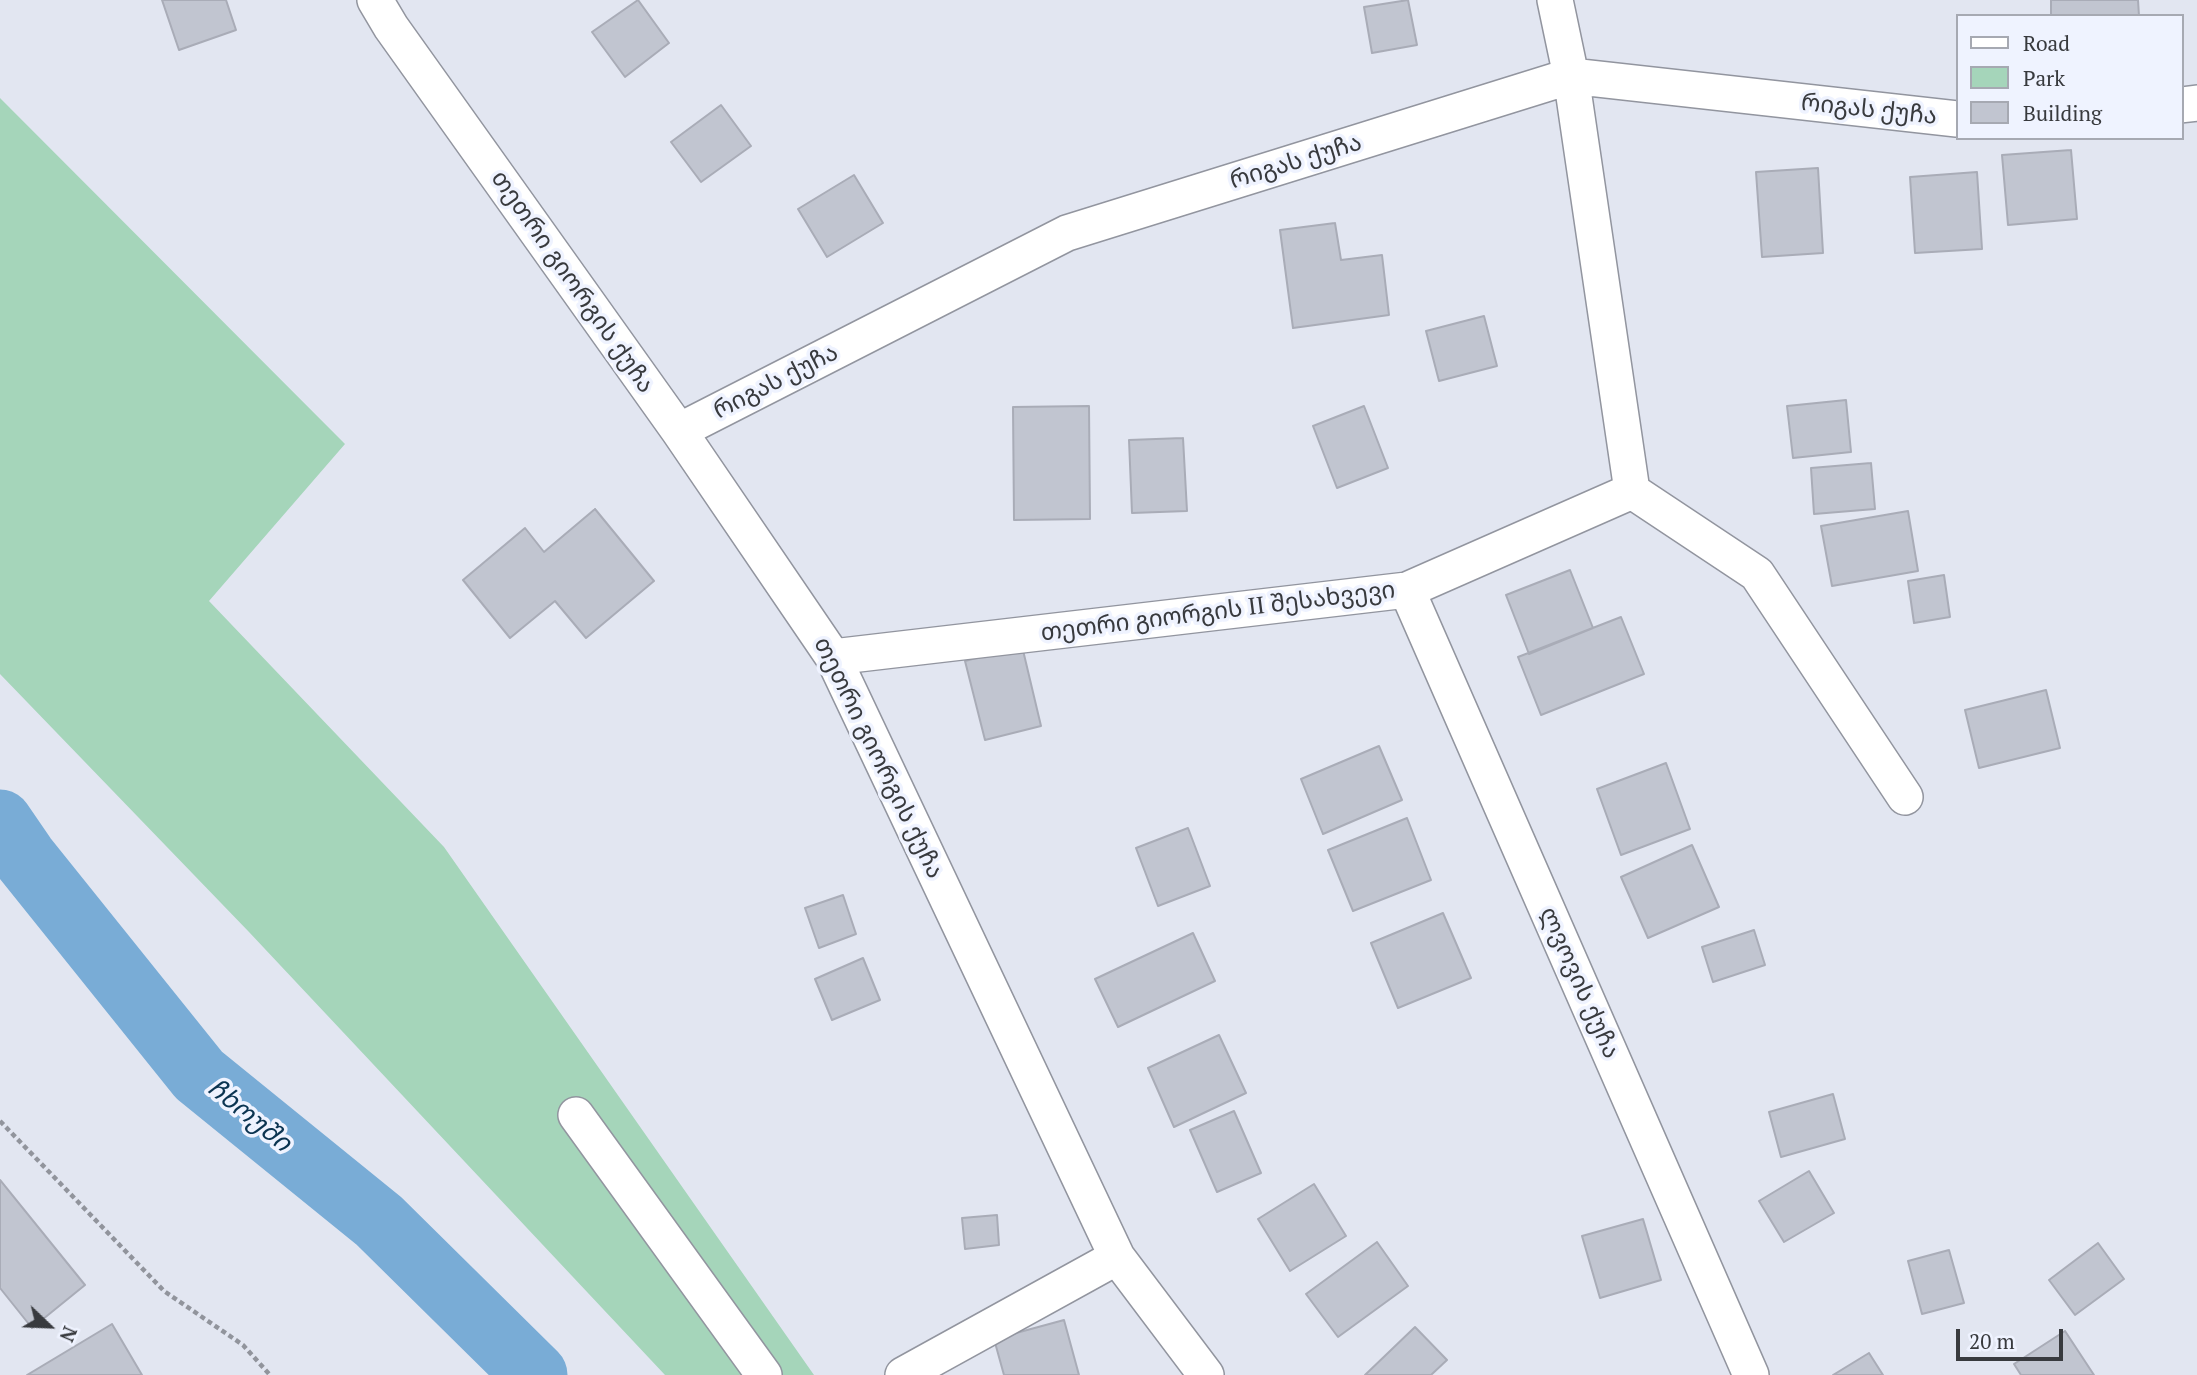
<!DOCTYPE html>
<html>
<head>
<meta charset="utf-8">
<style>
	body { margin:0 }
	#map { position:relative; width:2197px; height:1375px; overflow:hidden; background:#e2e6f1; font-family:"PT Serif",serif }
	canvas { display:block }
	.legend { position:absolute; left:1956px; top:14px; width:228px; height:126px; box-sizing:border-box; background:#eff3ff; border:2px solid #a6a9b2; margin:0; padding:9px 12px; list-style:none; font-size:21px; color:#383a3e }
	.legend li { display:flex; align-items:center; gap:14px; height:35px }
	.legend b { width:35px; border:2px solid #a6a9b2 }
	.north { position:absolute; left:14px; top:1291px; width:70px; height:70px; -webkit-text-stroke:5px #eff3ff; paint-order:stroke; rotate:113deg; font-size:19px; font-weight:700; line-height:28px; text-align:center; color:#383a3e }
	.north::after { content:''; display:block; margin:auto; width:24px; height:32px; background:#383a3e; clip-path:polygon(50% 0,100% 100%,50% 72%,0 100%) }
	.scale { position:absolute; left:1956px; top:1329px; width:107px; height:32px; box-sizing:border-box; border:4px solid #383a3e; border-top:0; padding-left:9px; font-size:21px; line-height:24px; white-space:nowrap; color:#383a3e; -webkit-text-stroke:5px #eff3ff; paint-order:stroke }
</style>
</head>
<body>
<div id="map">
<canvas width="2197" height="1375"></canvas>
<ul class="legend">
<li><b style="height:9px;background:#fff"></b>Road</li>
<li><b style="height:19px;background:#a5d5ba"></b>Park</li>
<li><b style="height:19px;background:#c1c5d0"></b>Building</li>
</ul>
<div class="north">N</div>
<div class="scale">20 m</div>
</div>
<script>
const c = document.querySelector('canvas').getContext('2d');
c.lineJoin = 'round';
function fill(path, color) {
  c.fillStyle = color;
  c.fill(path, 'evenodd');
}
function poly(rows) {
  const path = new Path2D();
  for (const r of rows) {
    path.moveTo(r[0], r[1]);
    for (let i = 2; i < r.length; i += 2) path.lineTo(r[i], r[i + 1]);
  }
  return path;
}
function stroke(path, color, width, dash) {
  c.strokeStyle = color;
  c.lineWidth = width;
  c.lineCap = dash ? 'butt' : 'round';
  c.setLineDash(dash || []);
  c.stroke(path);
}
function label(font, color, halo, rows, align = 'center') {
  c.font = font + ' "PT Serif","Noto Sans Georgian",serif';
  c.lineWidth = 7;
  c.setLineDash([]);
  c.textBaseline = 'middle';
  c.strokeStyle = halo;
  c.fillStyle = color;
  for (const [text, x, y, turn = 0] of rows) {
    c.save();
    c.translate(x, y);
    c.rotate((+turn || 0) * Math.PI / 180);
    c.textAlign = isNaN(turn) ? turn : align;
    if (halo) c.strokeText(text, 0, 0);
    c.fillText(text, 0, 0);
    c.restore();
  }
}
fill(poly([
	[0,98,345,444,209,601,444,847,814,1375,665,1375,249,932,0,674]
]), '#a5d5ba');
stroke(poly([
	[0,822,24,857,199,1075,379,1221,535,1375]
]), '#79acd6', 65);
const building = poly([
	[162,0,226,0,236,30,179,50,162,0],
	[638,0,669,43,625,77,592,32,638,0],
	[1408,0,1417,45,1372,53,1364,7,1408,0],
	[2051,0,2138,0,2139,16,2051,16,2051,0],
	[721,105,751,146,701,182,671,142,721,105],
	[2071,150,2077,219,2008,225,2002,155,2071,150],
	[1818,168,1823,253,1762,257,1756,172,1818,168],
	[1977,172,1982,249,1915,253,1910,177,1977,172],
	[854,175,883,223,827,257,798,209,854,175],
	[1335,223,1341,260,1382,255,1389,315,1293,328,1280,230,1335,223],
	[1484,316,1497,366,1439,381,1426,331,1484,316],
	[1846,400,1851,452,1793,458,1787,406,1846,400],
	[1089,406,1090,519,1014,520,1013,407,1089,406],
	[1364,406,1388,468,1337,488,1313,426,1364,406],
	[1183,438,1187,511,1132,513,1129,440,1183,438],
	[1871,463,1875,509,1814,514,1811,468,1871,463],
	[595,509,654,581,586,638,555,601,510,638,463,580,525,528,544,552,595,509],
	[1908,511,1918,571,1832,586,1821,526,1908,511],
	[1570,570,1593,628,1529,654,1506,595,1570,570],
	[1944,575,1950,617,1914,623,1908,581,1944,575],
	[1621,617,1644,674,1541,715,1518,657,1621,617],
	[1022,646,1041,726,985,740,965,661,1022,646],
	[2046,690,2060,748,1979,768,1965,710,2046,690],
	[1379,746,1402,800,1323,834,1301,779,1379,746],
	[1666,763,1690,829,1621,855,1597,789,1666,763],
	[1407,818,1431,880,1353,911,1328,850,1407,818],
	[1188,828,1210,886,1158,906,1136,848,1188,828],
	[1692,845,1719,907,1648,938,1621,877,1692,845],
	[843,895,856,934,819,948,805,908,843,895],
	[1443,913,1471,978,1398,1008,1371,943,1443,913],
	[1754,930,1765,965,1713,982,1702,947,1754,930],
	[1193,933,1215,981,1118,1027,1095,979,1193,933],
	[863,958,880,1000,832,1020,815,979,863,958],
	[1219,1035,1246,1093,1174,1127,1148,1068,1219,1035],
	[1833,1094,1845,1139,1781,1157,1769,1112,1833,1094],
	[1234,1111,1261,1173,1217,1192,1190,1130,1234,1111],
	[1809,1171,1834,1213,1784,1242,1759,1201,1809,1171],
	[0,1180,85,1285,32,1328,0,1288,0,1180],
	[1314,1184,1346,1236,1290,1271,1258,1219,1314,1184],
	[997,1215,999,1245,965,1249,962,1218,997,1215],
	[1643,1219,1661,1280,1600,1298,1582,1236,1643,1219],
	[1377,1242,1408,1286,1338,1337,1306,1294,1377,1242],
	[2098,1243,2124,1279,2075,1315,2049,1280,2098,1243],
	[1949,1250,1964,1303,1922,1314,1908,1261,1949,1250],
	[1064,1320,1079,1375,1004,1375,994,1339,1064,1320],
	[112,1324,142,1375,27,1375,112,1324],
	[1415,1327,1447,1360,1431,1375,1365,1375,1415,1327],
	[2065,1331,2094,1375,2021,1375,2014,1364,2065,1331],
	[1869,1353,1883,1375,1833,1375,1869,1353]
]);
fill(building, '#c1c5d0');
stroke(building, '#a9acb7', 2);
const minor = poly([
	[375,0,391,27,679,431,833,657,1117,1257,1206,1375],
	[2181,105,2197,103],
	[679,431,1067,233,1571,76,1957,119],
	[1632,491,1757,574,1905,797],
	[1407,590,1751,1375],
	[833,657,1407,590,1632,491,1571,76,1555,0],
	[576,1115,764,1375],
	[903,1375,1117,1257]
]);
stroke(minor, '#92959f', 38);
stroke(poly([
	[0,1121,164,1291,243,1345,270,1375]
]), '#91949c', 4.5, [5, 3.5]);
stroke(minor, '#fff', 35);
label('24px', '#383a3e', '#eff3ff', [
	["რიგას ქუჩა",1869,110,6],
	["რიგას ქუჩა",1296,162,-17],
	["თეთრი გიორგის ქუჩა",572,282,55],
	["რიგას ქუჩა",776,382,-27],
	["თეთრი გიორგის II შესახვევი",1218,612,-7],
	["თეთრი გიორგის ქუჩა",878,758,64],
	["ლვოვის ქუჩა",1579,983,66]
]);
label('italic 26px', '#0b3451', '#eff3ff', [
	["ჩხოუში",249,1116,39]
]);
</script>
</body>
</html>
